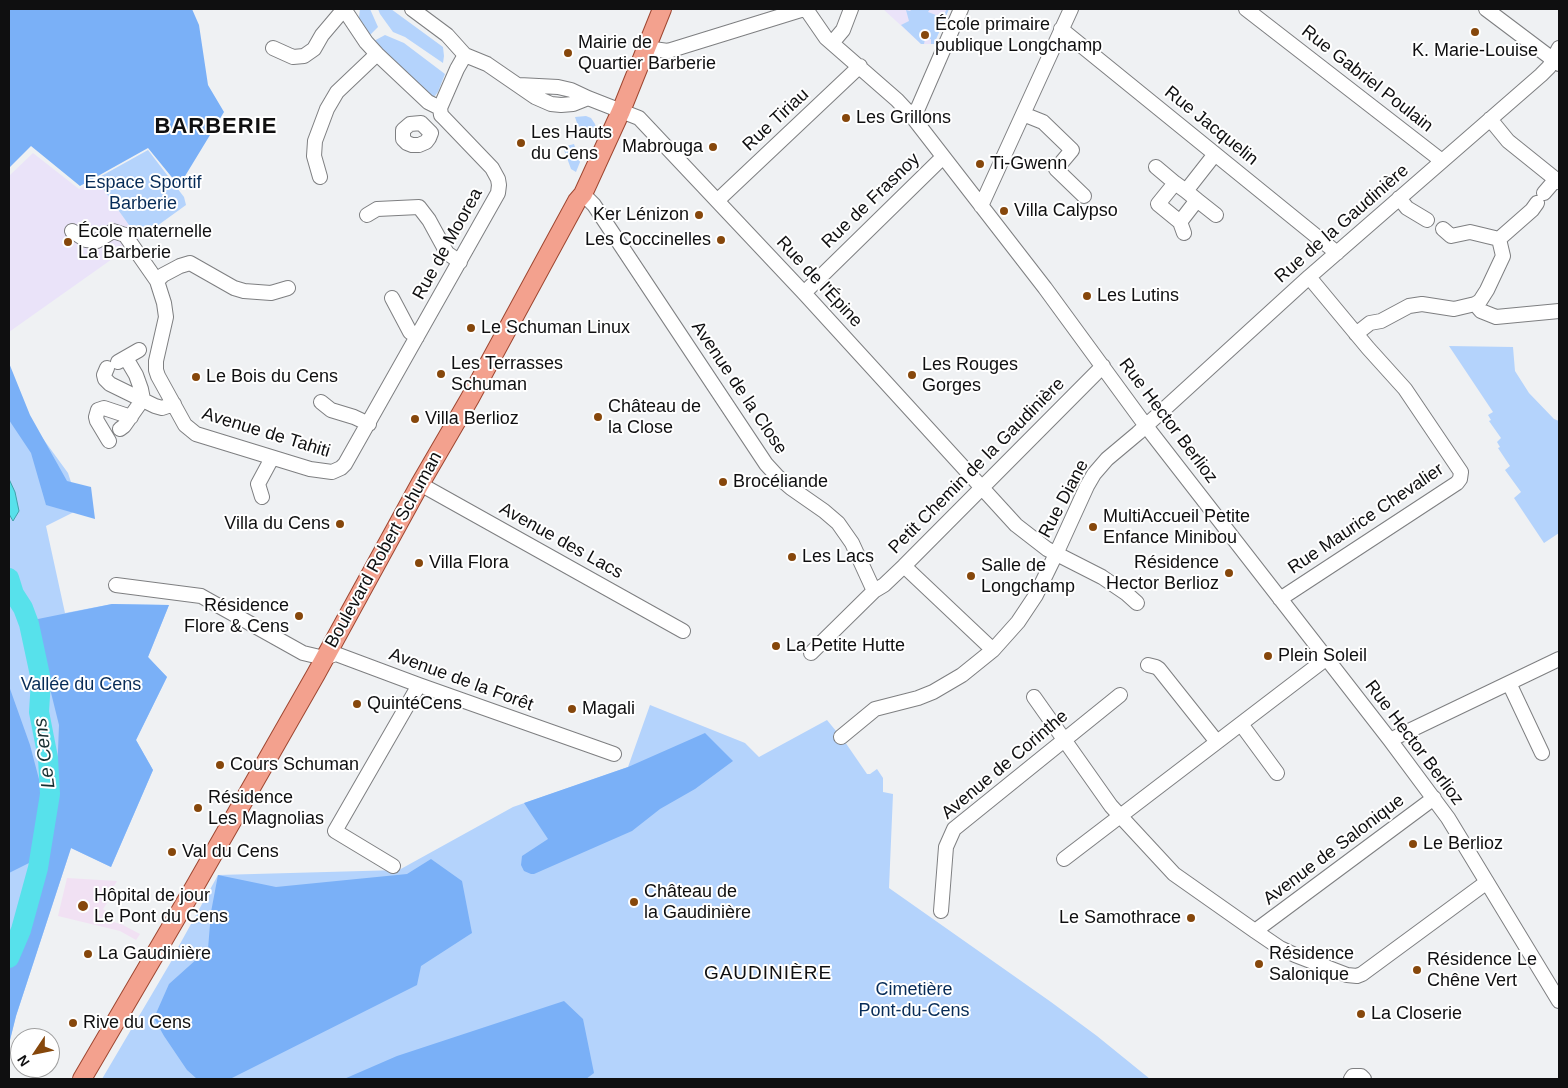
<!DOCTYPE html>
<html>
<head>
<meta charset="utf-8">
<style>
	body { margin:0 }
	#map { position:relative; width:1568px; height:1088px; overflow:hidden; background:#eff1f3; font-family:Helvetica,sans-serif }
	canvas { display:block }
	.frame { position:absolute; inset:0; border:10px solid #0f0f10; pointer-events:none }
	.north { position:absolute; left:10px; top:1028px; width:50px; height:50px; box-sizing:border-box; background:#fff; border:1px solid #9f9f9f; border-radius:50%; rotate:236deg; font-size:14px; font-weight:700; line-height:20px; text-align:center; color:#0f0f10 }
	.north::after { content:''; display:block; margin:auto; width:18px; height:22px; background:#86470b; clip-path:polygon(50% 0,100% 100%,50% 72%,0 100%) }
</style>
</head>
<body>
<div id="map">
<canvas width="1568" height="1088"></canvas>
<div class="frame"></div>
<div class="north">N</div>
</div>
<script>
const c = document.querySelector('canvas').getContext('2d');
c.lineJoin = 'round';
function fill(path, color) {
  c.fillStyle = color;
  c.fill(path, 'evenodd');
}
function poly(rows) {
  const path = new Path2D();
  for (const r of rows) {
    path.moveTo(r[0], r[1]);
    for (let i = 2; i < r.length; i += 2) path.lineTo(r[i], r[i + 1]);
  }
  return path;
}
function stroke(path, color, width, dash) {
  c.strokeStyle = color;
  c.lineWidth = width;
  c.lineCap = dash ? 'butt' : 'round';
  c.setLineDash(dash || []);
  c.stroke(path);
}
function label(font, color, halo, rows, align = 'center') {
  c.font = font + ' Helvetica,sans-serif';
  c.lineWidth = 4;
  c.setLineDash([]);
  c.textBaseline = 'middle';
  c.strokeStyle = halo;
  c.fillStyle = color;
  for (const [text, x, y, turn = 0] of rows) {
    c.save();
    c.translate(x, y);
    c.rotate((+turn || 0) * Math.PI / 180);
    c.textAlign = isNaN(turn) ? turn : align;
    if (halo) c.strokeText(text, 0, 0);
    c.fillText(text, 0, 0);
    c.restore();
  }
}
fill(poly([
	[883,9,949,9,934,44,921,44],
	[33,153,79,189,96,179,139,239,124,244,124,249,122,252,9,332,9,176]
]), '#eae3f9');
fill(poly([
	[67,878,117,881,108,897,107,903,103,909,106,911,102,919,121,924,140,934,136,940,120,931,58,916]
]), '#f1e1f3');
fill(poly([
	[360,9,370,9,378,27,367,38,358,26],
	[378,9,391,9,443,47,444,56,443,63,405,37,393,32,380,14],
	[912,9,930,9,928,12,941,17,943,16,947,9,949,9,934,44,931,44,931,39,925,39,924,44,921,44,901,25,909,21,906,10,910,11],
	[385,35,404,43,445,74,438,92,434,97,430,97,372,42],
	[586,116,591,118,595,124,596,128,593,133,578,126,575,117],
	[574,144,580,162,576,172,571,169,563,147],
	[148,150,184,197,186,205,139,239,96,179],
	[1449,346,1513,347,1515,371,1529,393,1554,419,1559,421,1559,533,1544,543,1514,498,1521,492,1505,470,1510,466,1498,448,1500,447,1497,442,1501,438,1489,421,1491,420,1488,415,1493,412],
	[9,392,68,473,80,509,46,526,65,613,112,604,169,605,148,657,167,677,136,740,153,770,111,867,71,848,16,1016,9,1044],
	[650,705,745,743,759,757,827,720,845,742,867,774,870,774,877,769,883,778,883,792,893,794,889,888,1051,1002,1097,1036,1150,1079,102,1079,172,960,170,959,174,952,175,953,218,875,399,870,513,807,628,767]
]), '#b4d3fc');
fill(poly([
	[9,9,192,9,199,25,208,85,224,112,179,186,148,148,80,186,31,146,9,168],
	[9,363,30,415,67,481,91,487,95,519,46,505,31,453,9,420],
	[112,604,169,605,148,657,167,677,136,740,153,770,111,867,71,848,16,1016,9,1044,9,944,19,922,33,861,9,873,9,686,30,745,40,783,51,845,56,802,59,725,33,620],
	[705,733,733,761,695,789,660,809,632,831,534,874,531,874,524,871,521,865,522,856,548,839,524,803,628,767],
	[431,859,462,881,472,933,421,966,417,985,230,1079,197,1079,187,1070,164,1036,154,1018,169,984,208,949,211,912,218,875,276,887,407,874],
	[564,1001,583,1019,594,1073,586,1079,344,1079,397,1056]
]), '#7ab0f7');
const water = poly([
	[9,479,15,492,19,511,13,521,9,514,9,479]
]);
fill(water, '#57e1eb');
stroke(water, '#41a2a9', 1);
stroke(poly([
	[9,578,14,594,23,608,29,624,41,680,39,712,48,758,50,794,38,868,21,930,9,958]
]), '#57e1eb', 20);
const minor = poly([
	[344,9,366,42,377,54,428,102,440,108],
	[412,9,447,35,465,55,487,64,535,97,551,104,561,105,573,104,588,98],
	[806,9,826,38,897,100,911,115,1045,288,1146,426,1390,740,1448,818,1559,1001],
	[1246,9,1442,161],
	[1486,9,1559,64],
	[1061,29,1337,253],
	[832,43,843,30,851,9],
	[273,48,293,57,304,56,314,49,322,35,344,9],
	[646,48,668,51,804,9],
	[519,85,558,87,571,90,588,98,639,118,804,293,1016,525,1047,549,1102,577,1127,594,1137,603],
	[440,108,457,69,465,55],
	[1023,114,1043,122,1072,150,1056,169,1084,196],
	[911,115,918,108,961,9],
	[1490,119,1508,141,1559,182],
	[421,123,431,133,429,138,426,142,419,145,412,145,407,143,403,139,403,130,410,124,421,123],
	[1156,167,1175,183],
	[320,177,314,156,315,141,327,109,337,92,377,54],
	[1186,191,1197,200,1180,222,1158,204,1175,183,1186,191,1215,154],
	[1544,193,1556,179],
	[583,194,594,205,766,464,777,476,791,488,824,511,838,523,852,543,874,591],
	[1399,198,1407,208,1427,220],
	[718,200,860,66],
	[1197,200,1216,215],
	[981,206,1071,9],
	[367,215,377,209,419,207,429,220,447,253,460,262],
	[1180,222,1184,233],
	[1443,229,1451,236,1470,232,1499,239],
	[72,231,86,240,97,241,113,231,125,235,157,281],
	[288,288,271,293,244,291,234,288,190,263,180,266,163,275,157,281,164,303,166,317,156,361,156,370,158,376,185,425,196,434,310,469,332,472,341,468,345,464,498,193,499,185,498,179,492,168,444,118,441,115,440,108],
	[804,293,943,157],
	[392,298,410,332,417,337],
	[1475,304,1480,301,1487,290,1503,256,1499,239,1532,210,1537,203],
	[1356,334,1370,323,1381,321,1409,306,1422,304,1454,309,1475,304,1481,311,1496,317,1559,311],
	[118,362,139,350],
	[107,368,104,375,105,379,110,384,155,406,162,408,174,404],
	[321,402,331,410,354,417,369,424],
	[120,429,124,426,143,399,141,389,136,375,126,358],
	[109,441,97,421,96,417,98,410,104,408,131,417],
	[420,484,683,631],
	[262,497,258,484,272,458],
	[904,566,993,650],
	[116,585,201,596,303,653,324,658,336,654,419,685,614,754],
	[1280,599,1457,483,1460,479,1461,472,1405,389,1368,348,1309,277],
	[811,653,874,591,884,585,904,566,1103,366],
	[1148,665,1156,667,1159,669,1217,742],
	[1509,683,1542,753],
	[1034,697,1111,806,1174,874,1255,931,1280,948,1295,955,1347,975,1357,976,1362,974,1487,882],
	[1241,724,1277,773],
	[841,737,875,709,918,698,933,692,962,675,993,650,1018,622,1036,595,1056,554,1087,486,1094,474,1107,459,1138,433,1309,277,1541,75,1549,67,1559,48],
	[1390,740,1559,659],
	[1064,859,1327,658],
	[393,866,335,831,419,685],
	[941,911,946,847,954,829,1120,695],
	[1255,931,1434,798],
	[1351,1079,1353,1076,1361,1076,1364,1079]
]);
const major = poly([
	[82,1079,195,886,316,674,420,484,470,398,577,201,583,194,621,111,662,9]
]);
stroke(minor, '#7e7f81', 16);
stroke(major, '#9e4630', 20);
stroke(minor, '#fff', 14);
stroke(major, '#f3a18e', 18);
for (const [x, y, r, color] of [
	[1475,32,5,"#86470b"],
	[925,35,5,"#86470b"],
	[568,53,5,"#86470b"],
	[846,118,5,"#86470b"],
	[521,143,5,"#86470b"],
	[713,147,5,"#86470b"],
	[980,164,5,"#86470b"],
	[1004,211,5,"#86470b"],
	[699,215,5,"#86470b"],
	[721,240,5,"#86470b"],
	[68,242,5,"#86470b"],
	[1087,296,5,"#86470b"],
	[471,328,5,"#86470b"],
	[441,374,5,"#86470b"],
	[912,375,5,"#86470b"],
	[196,377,5,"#86470b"],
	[598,417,5,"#86470b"],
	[415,419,5,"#86470b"],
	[723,482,5,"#86470b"],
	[340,524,5,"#86470b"],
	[1093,527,5,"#86470b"],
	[792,557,5,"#86470b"],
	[419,563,5,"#86470b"],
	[1229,573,5,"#86470b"],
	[971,576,5,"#86470b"],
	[299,616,5,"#86470b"],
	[776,646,5,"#86470b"],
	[1268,656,5,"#86470b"],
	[357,704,5,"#86470b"],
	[572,709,5,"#86470b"],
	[220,765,5,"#86470b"],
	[198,808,5,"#86470b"],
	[1413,844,5,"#86470b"],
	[172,852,5,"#86470b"],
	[634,902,5,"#86470b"],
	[83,906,6,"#86470b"],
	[1191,918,5,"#86470b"],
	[88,954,5,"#86470b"],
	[1259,964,5,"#86470b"],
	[1417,970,5,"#86470b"],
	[1361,1014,5,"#86470b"],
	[73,1023,5,"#86470b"]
]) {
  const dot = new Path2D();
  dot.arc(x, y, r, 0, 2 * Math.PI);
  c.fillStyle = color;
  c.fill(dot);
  stroke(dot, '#fff', 2);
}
label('18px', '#0f0f10', '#fff', [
	["École primaire",935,25],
	["publique Longchamp",935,46],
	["Mairie de",578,43],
	["Quartier Barberie",578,64],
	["K. Marie-Louise",1475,51,"center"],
	["Les Grillons",856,118],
	["Les Hauts",531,133],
	["du Cens",531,154],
	["Mabrouga",703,147,"right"],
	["Ti-Gwenn",990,164],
	["Villa Calypso",1014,211],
	["Ker Lénizon",689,215,"right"],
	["École maternelle",78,232],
	["La Barberie",78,253],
	["Les Coccinelles",711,240,"right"],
	["Les Lutins",1097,296],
	["Le Schuman Linux",481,328],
	["Les Terrasses",451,364],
	["Schuman",451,385],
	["Les Rouges",922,365],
	["Gorges",922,386],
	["Le Bois du Cens",206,377],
	["Château de",608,407],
	["la Close",608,428],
	["Villa Berlioz",425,419],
	["Brocéliande",733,482],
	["MultiAccueil Petite",1103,517],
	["Enfance Minibou",1103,538],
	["Villa du Cens",330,524,"right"],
	["Les Lacs",802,557],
	["Villa Flora",429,563],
	["Résidence",1219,563,"right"],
	["Hector Berlioz",1219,584,"right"],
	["Salle de",981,566],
	["Longchamp",981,587],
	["Résidence",289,606,"right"],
	["Flore & Cens",289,627,"right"],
	["La Petite Hutte",786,646],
	["Plein Soleil",1278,656],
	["QuintéCens",367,704],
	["Magali",582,709],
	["Cours Schuman",230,765],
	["Résidence",208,798],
	["Les Magnolias",208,819],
	["Le Berlioz",1423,844],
	["Val du Cens",182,852],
	["Château de",644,892],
	["la Gaudinière",644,913],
	["Hôpital de jour",94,896],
	["Le Pont du Cens",94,917],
	["Le Samothrace",1181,918,"right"],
	["La Gaudinière",98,954],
	["Résidence",1269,954],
	["Salonique",1269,975],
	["Résidence Le",1427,960],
	["Chêne Vert",1427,981],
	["La Closerie",1371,1014],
	["Rive du Cens",83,1023]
], 'left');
label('18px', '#0f0f10', '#fff', [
	["Rue Gabriel Poulain",1367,79,38],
	["Rue Tiriau",776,120,-43],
	["Rue Jacquelin",1211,126,39],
	["Rue de Frasnoy",871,201,-44],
	["Rue de la Gaudinière",1342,224,-41],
	["Rue de Moorea",448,244,-61],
	["Rue de l'Épine",819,282,47],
	["Avenue de la Close",739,388,56],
	["Rue Hector Berlioz",1168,421,53],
	["Avenue de Tahiti",266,433,17],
	["Petit Chemin de la Gaudinière",977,466,-45],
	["Rue Diane",1064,499,-62],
	["Rue Maurice Chevalier",1366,519,-34],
	["Avenue des Lacs",561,541,29],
	["Boulevard Robert Schuman",384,550,-61],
	["Avenue de la Forêt",461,680,20],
	["Rue Hector Berlioz",1414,743,53],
	["Avenue de Corinthe",1005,765,-40],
	["Avenue de Salonique",1334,850,-37]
]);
label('18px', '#072c58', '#fff', [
	["Espace Sportif",143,183],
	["Barberie",143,204],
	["Vallée du Cens",81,685],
	["Cimetière",914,990],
	["Pont-du-Cens",914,1011]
]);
label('italic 19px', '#172f31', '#fff', [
	["Le Cens",45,753,-97]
]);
c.letterSpacing = '1px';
label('19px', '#0f0f10', '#fff', [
	["GAUDINIÈRE",768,974]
]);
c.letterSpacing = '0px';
c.letterSpacing = '1px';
label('bold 22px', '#0f0f10', '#fff', [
	["BARBERIE",216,127]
]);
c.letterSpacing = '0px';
</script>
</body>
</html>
